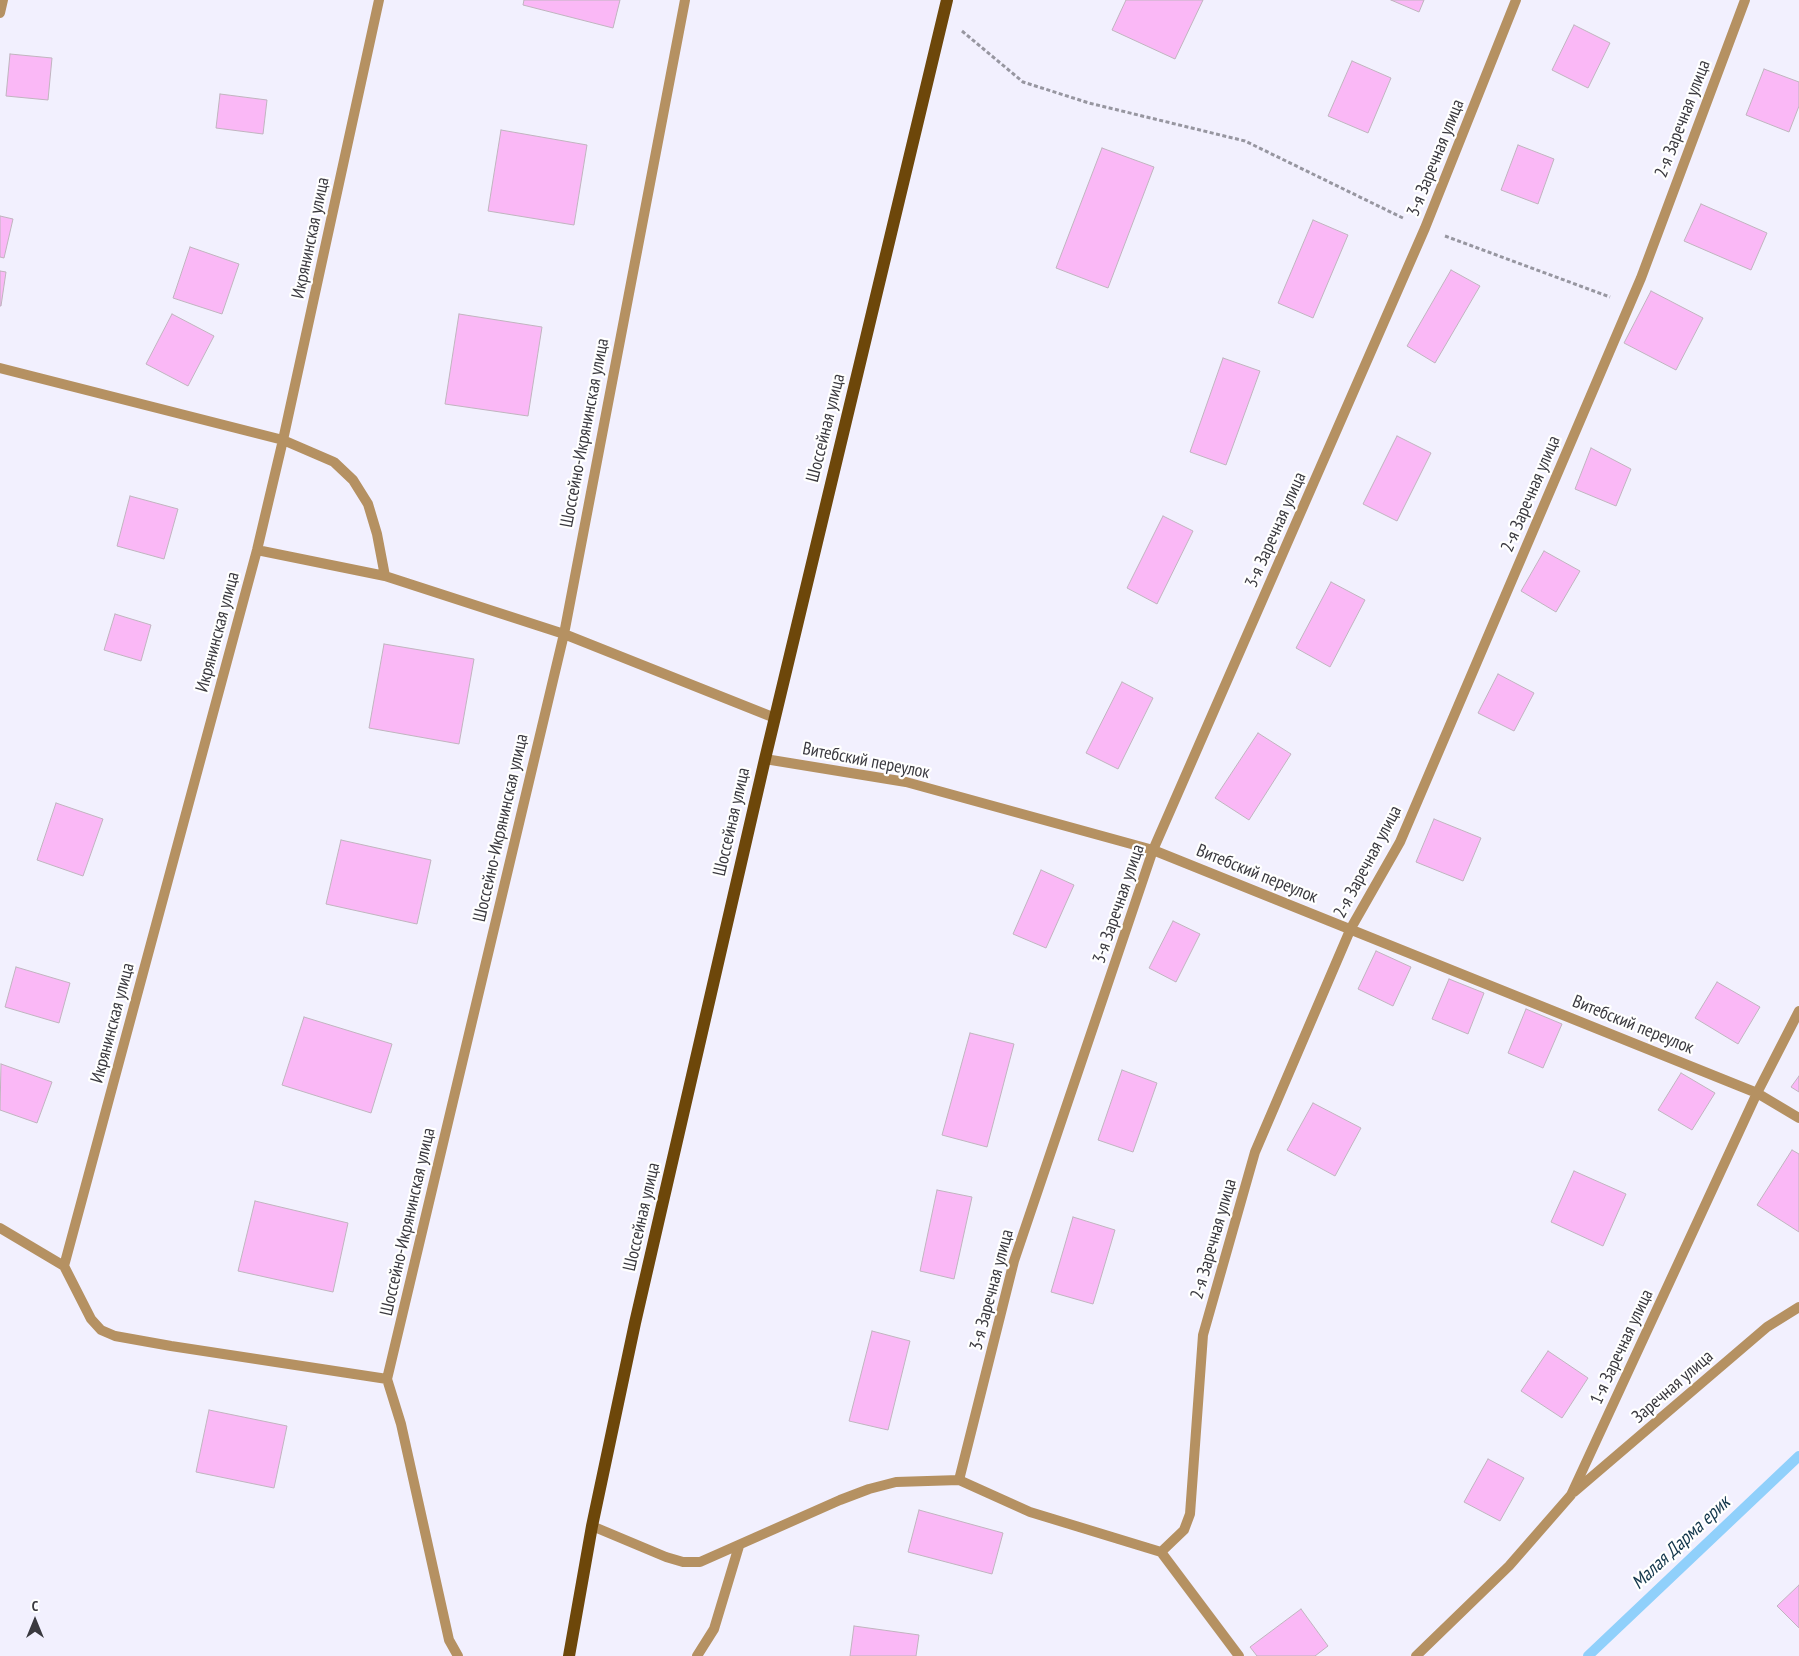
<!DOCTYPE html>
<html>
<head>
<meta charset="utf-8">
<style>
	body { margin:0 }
	#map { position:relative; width:1799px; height:1656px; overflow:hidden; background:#f2f0fe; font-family:"PT Sans Narrow",sans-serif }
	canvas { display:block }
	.north { position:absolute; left:10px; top:1596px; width:50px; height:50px; -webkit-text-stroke:4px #fff; paint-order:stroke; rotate:0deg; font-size:14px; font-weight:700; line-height:20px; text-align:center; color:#3a393f }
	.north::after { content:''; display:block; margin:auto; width:18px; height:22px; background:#3a393f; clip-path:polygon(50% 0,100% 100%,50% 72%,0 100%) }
</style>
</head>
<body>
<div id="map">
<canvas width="1799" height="1656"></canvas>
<div class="north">С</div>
</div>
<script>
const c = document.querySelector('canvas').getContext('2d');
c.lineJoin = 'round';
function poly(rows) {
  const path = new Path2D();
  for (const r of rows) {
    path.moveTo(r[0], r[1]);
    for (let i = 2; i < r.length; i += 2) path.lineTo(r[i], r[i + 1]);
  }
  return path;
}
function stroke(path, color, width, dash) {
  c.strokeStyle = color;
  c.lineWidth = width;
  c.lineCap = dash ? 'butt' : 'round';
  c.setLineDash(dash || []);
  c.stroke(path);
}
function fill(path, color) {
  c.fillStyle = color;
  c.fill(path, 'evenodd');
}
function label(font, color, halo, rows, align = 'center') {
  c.font = font + ' "PT Sans Narrow",sans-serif';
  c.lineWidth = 4.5;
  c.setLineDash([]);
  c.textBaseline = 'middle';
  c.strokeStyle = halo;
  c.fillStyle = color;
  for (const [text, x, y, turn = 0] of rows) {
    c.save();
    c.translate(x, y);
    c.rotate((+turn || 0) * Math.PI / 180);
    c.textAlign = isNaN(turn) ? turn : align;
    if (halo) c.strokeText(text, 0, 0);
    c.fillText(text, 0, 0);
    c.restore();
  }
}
stroke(poly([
	[1588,1656,1799,1456]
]), '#90d0fb', 10);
const building = poly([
	[524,0,620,0,613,28,523,5,524,0],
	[1126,0,1203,0,1175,59,1112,30,1126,0],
	[1391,0,1424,0,1419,12,1391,0],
	[1574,25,1610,43,1588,88,1552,70,1574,25],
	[10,54,52,58,48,100,6,96,10,54],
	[1352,61,1391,78,1368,133,1328,116,1352,61],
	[1764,69,1799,82,1799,106,1789,132,1746,115,1764,69],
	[220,94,267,100,263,134,216,128,220,94],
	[501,130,587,145,574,225,488,211,501,130],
	[1518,145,1554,159,1538,204,1501,190,1518,145],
	[1102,148,1154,167,1108,288,1056,268,1102,148],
	[1701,204,1767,233,1751,270,1684,241,1701,204],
	[0,216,13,219,4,258,0,257,0,216],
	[1313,220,1348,235,1313,318,1278,303,1313,220],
	[190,247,239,264,222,314,173,298,190,247],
	[1451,270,1480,286,1435,363,1407,346,1451,270],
	[0,271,6,272,1,306,0,306,0,271],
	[1651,291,1703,318,1676,370,1624,343,1651,291],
	[172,314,214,336,188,386,146,364,172,314],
	[459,314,542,327,528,416,445,404,459,314],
	[1223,358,1260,371,1226,465,1190,452,1223,358],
	[1397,436,1431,453,1397,521,1363,504,1397,436],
	[1591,448,1631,469,1616,506,1575,489,1591,448],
	[130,496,178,509,164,559,117,546,130,496],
	[1163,516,1193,531,1157,604,1127,588,1163,516],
	[1544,551,1580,571,1556,612,1521,591,1544,551],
	[1331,582,1365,600,1330,667,1296,648,1331,582],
	[115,614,151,625,141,661,104,650,115,614],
	[384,644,474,659,459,744,369,728,384,644],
	[1498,674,1534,693,1514,731,1478,713,1498,674],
	[1122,682,1153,698,1118,769,1086,753,1122,682],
	[1258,733,1291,754,1249,820,1215,798,1258,733],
	[56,803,103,819,83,876,37,860,56,803],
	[1434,819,1481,838,1463,881,1416,862,1434,819],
	[341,840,431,860,417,924,326,904,341,840],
	[1041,870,1074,885,1046,948,1013,934,1041,870],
	[1173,921,1200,934,1176,982,1149,968,1173,921],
	[1376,951,1411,967,1393,1006,1358,989,1376,951],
	[16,967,70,983,59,1023,5,1007,16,967],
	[1449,979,1484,993,1468,1034,1432,1019,1449,979],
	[1717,982,1760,1007,1738,1044,1695,1018,1717,982],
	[1526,1009,1562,1024,1543,1068,1508,1053,1526,1009],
	[304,1017,392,1044,371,1113,282,1085,304,1017],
	[970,1033,1014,1044,987,1147,942,1135,970,1033],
	[1,1064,52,1082,37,1123,0,1110,1,1064],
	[1122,1070,1157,1083,1133,1152,1098,1140,1122,1070],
	[1681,1073,1715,1093,1692,1130,1658,1110,1681,1073],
	[1799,1076,1799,1092,1791,1087,1799,1076],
	[1313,1103,1361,1128,1335,1176,1287,1150,1313,1103],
	[1792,1150,1799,1154,1799,1232,1757,1205,1792,1150],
	[1574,1171,1626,1194,1603,1246,1551,1222,1574,1171],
	[937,1190,972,1197,954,1279,920,1271,937,1190],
	[255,1201,348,1223,333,1292,238,1271,255,1201],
	[1073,1217,1115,1230,1093,1304,1051,1292,1073,1217],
	[872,1331,910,1341,888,1430,849,1421,872,1331],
	[1548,1351,1588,1378,1562,1418,1521,1391,1548,1351],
	[209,1410,287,1426,274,1488,196,1472,209,1410],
	[1488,1459,1524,1478,1500,1521,1464,1502,1488,1459],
	[919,1510,1003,1533,992,1574,908,1552,919,1510],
	[1799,1585,1799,1628,1777,1606,1799,1585],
	[1301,1609,1328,1646,1315,1656,1257,1656,1250,1647,1301,1609],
	[854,1626,919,1635,916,1656,850,1656,854,1626]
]);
fill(building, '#fab8f6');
stroke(building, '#c0b4bf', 1);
stroke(poly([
	[962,31,1023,82,1089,103,1245,141,1405,219],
	[1445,236,1610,297]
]), '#9796a0', 3, [4, 2.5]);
stroke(poly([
	[0,13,3,0],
	[0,368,283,440,334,462,353,480,368,504,377,534,385,576],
	[257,550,385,576,564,634,775,718],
	[765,759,906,782,1153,850,1757,1093,1799,1118],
	[0,1228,64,1266,91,1319,101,1330,115,1336,171,1346,387,1379],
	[64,1266,257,550,283,440,379,0],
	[959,1480,1030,1512,1161,1552,1184,1530,1190,1514,1203,1335,1255,1152,1351,928,1400,842,1641,278,1745,0],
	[1574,1492,1767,1327,1799,1307],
	[592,1526,666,1557,683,1562,700,1562,840,1500,869,1489,896,1482,959,1480,1014,1261,1153,850,1425,228,1516,0],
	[1161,1552,1239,1656],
	[458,1656,449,1640,401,1424,387,1379,564,634,685,0],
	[697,1656,714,1629,739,1546],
	[1416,1656,1509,1566,1571,1495,1757,1093,1799,1011]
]), '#b59162', 10);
stroke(poly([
	[569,1656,592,1526,635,1323,765,759,947,0]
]), '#6d470a', 12);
label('18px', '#3a393f', '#fff', [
	["2-я Заречная улица",1683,119,-69],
	["3-я Заречная улица",1436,158,-68],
	["Икрянинская улица",311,238,-78],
	["Шоссейная улица",826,428,-76],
	["Шоссейно-Икрянинская улица",585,433,-79],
	["2-я Заречная улица",1531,494,-67],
	["3-я Заречная улица",1276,530,-66],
	["Икрянинская улица",218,632,-75],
	["Витебский переулок",866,761,11],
	["Шоссейная улица",732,822,-77],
	["Шоссейно-Икрянинская улица",501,828,-77],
	["2-я Заречная улица",1368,862,-62],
	["Витебский переулок",1257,874,22],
	["3-я Заречная улица",1119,904,-71],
	["Икрянинская улица",113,1023,-75],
	["Витебский переулок",1633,1025,22],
	["Шоссейная улица",642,1217,-77],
	["Шоссейно-Икрянинская улица",408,1222,-77],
	["2-я Заречная улица",1214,1239,-74],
	["3-я Заречная улица",992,1290,-75],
	["1-я Заречная улица",1622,1347,-65],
	["Заречная улица",1673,1387,-41]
]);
label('italic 19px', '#12364b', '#fff', [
	["Малая Дарма ерик",1681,1543,-43]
]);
</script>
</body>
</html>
